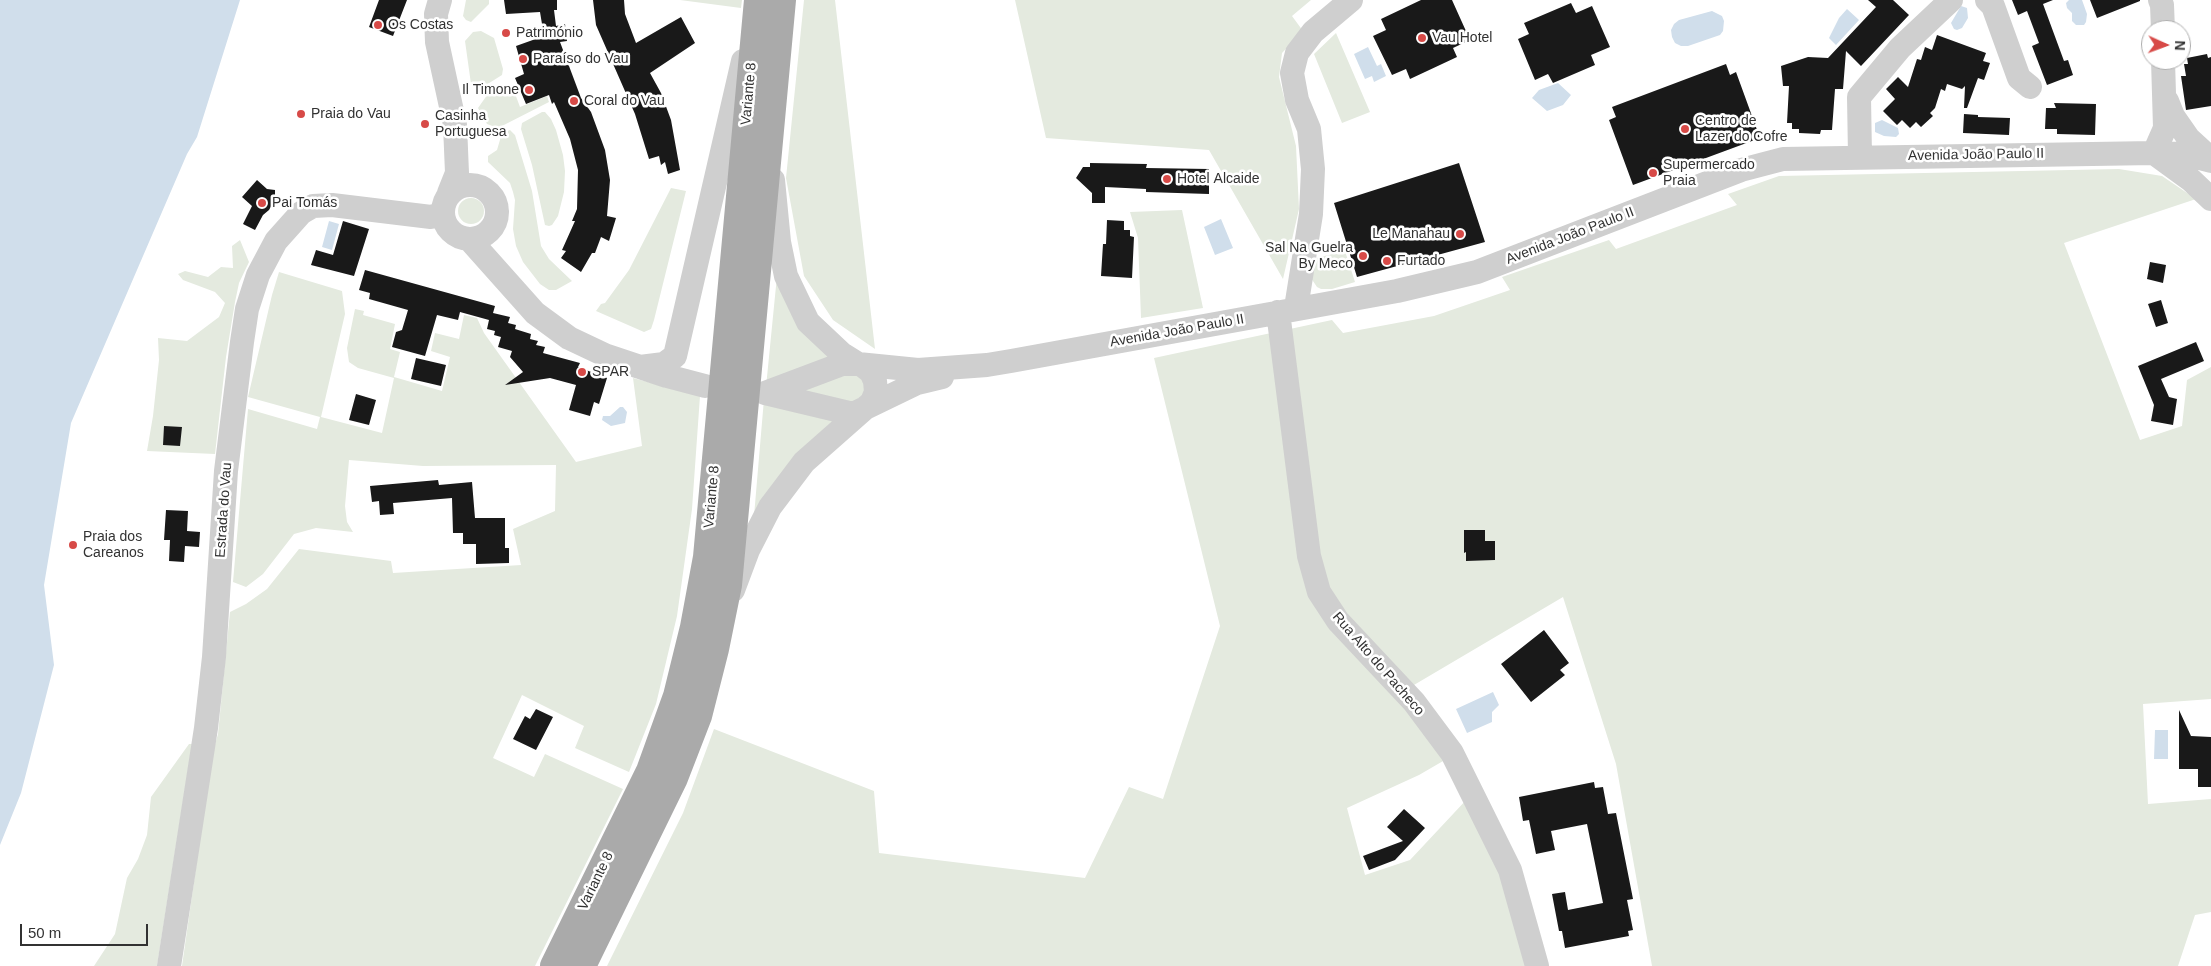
<!DOCTYPE html>
<html>
<head>
<meta charset="utf-8">
<style>
	body { margin:0 }
	#map { position:relative; width:2211px; height:966px; overflow:hidden; background:#fff; font-family:Helvetica,sans-serif }
	canvas { display:block }
	.north { position:absolute; left:2141px; top:20px; width:50px; height:50px; box-sizing:border-box; background:#fff; border:1px solid #adadad; border-radius:50%; rotate:92deg; font-size:14px; font-weight:700; line-height:20px; text-align:center; color:#323232 }
	.north::after { content:''; display:block; margin:auto; width:18px; height:22px; background:#d74a47; clip-path:polygon(50% 0,100% 100%,50% 72%,0 100%) }
	.scale { position:absolute; left:20px; top:924px; width:128px; height:22px; box-sizing:border-box; border:2px solid #323232; border-top:0; padding-left:6px; font-size:15px; line-height:18px; white-space:nowrap; color:#323232; -webkit-text-stroke:4px #fff; paint-order:stroke }
</style>
</head>
<body>
<div id="map">
<canvas width="2211" height="966"></canvas>
<div class="north">N</div>
<div class="scale">50 m</div>
</div>
<script>
const c = document.querySelector('canvas').getContext('2d');
c.lineJoin = 'round';
function fill(path, color) {
  c.fillStyle = color;
  c.fill(path, 'evenodd');
}
function poly(rows) {
  const path = new Path2D();
  for (const r of rows) {
    if (r.length === 3) {
      path.moveTo(r[0] + r[2], r[1]);
      path.arc(r[0], r[1], r[2], 0, 2 * Math.PI);
      continue;
    }
    path.moveTo(r[0], r[1]);
    for (let i = 2; i < r.length; i += 2) path.lineTo(r[i], r[i + 1]);
  }
  return path;
}
function stroke(path, color, width, dash) {
  c.strokeStyle = color;
  c.lineWidth = width;
  c.lineCap = dash ? 'butt' : 'round';
  c.setLineDash(dash || []);
  c.stroke(path);
}
function label(font, color, halo, rows, align = 'center') {
  c.font = font + ' Helvetica,sans-serif';
  c.lineWidth = 5;
  c.setLineDash([]);
  c.textBaseline = 'middle';
  c.strokeStyle = halo;
  c.fillStyle = color;
  for (const [text, x, y, turn = 0] of rows) {
    c.save();
    c.translate(x, y);
    c.rotate((+turn || 0) * Math.PI / 180);
    c.textAlign = isNaN(turn) ? turn : align;
    if (halo) c.strokeText(text, 0, 0);
    c.fillText(text, 0, 0);
    c.restore();
  }
}
fill(poly([
	[466,0,489,0,489,4,471,22,466,20,463,16],
	[680,0,742,0,741,8],
	[804,0,835,0,875,349,833,320,804,276,786,178],
	[1015,0,1311,0,1292,16,1303,31,1282,53,1279,77,1296,146,1299,209,1283,279,1209,150,1046,138],
	[481,31,494,38,503,69,502,75,486,85,475,86,471,84,465,41,473,32],
	[1336,33,1370,112,1342,123,1314,54],
	[501,85,508,86,514,91,520,107,547,96,549,102,498,128,487,124,478,108,490,91],
	[542,112,545,112,551,119,556,130,563,155,565,171,564,192,558,216,552,225,549,226,545,225,532,165,521,129,522,123],
	[510,130,515,135,532,191,541,246,549,259,572,281,556,290,549,290,540,284,523,262,516,246,513,229,515,200,513,192,510,183,488,162,488,156,497,150,502,133],
	[2119,169,2162,176,2196,199,2064,243,2140,440,2182,426,2187,380,2211,367,2211,699,2143,704,2148,804,2211,799,2211,912,2195,915,2178,966,1652,966,1616,764,1563,597,1397,695,1450,757,1419,775,1347,808,1365,875,1410,860,1468,798,1487,835,1530,966,607,966,683,813,714,729,874,791,879,853,1085,878,1129,787,1163,799,1220,626,1154,358,1332,320,1343,333,1434,316,1510,290,1502,277,1609,240,1616,249,1737,205,1728,194,1779,176],
	[671,188,686,191,654,320,651,329,644,332,596,311,601,304,605,303,629,270],
	[471,211,13],
	[1182,210,1203,308,1141,318,1138,238,1130,212],
	[240,240,249,262,239,283,235,302,226,357,215,454,147,451,153,416,159,360,158,338,187,341,219,317,225,303,215,292,183,280,178,274,185,271,208,277,221,267,233,268,232,246],
	[1345,251,1355,282,1332,289,1321,289,1317,287,1311,278,1312,259],
	[279,272,342,291,345,314,321,417,382,433,394,378,358,368,349,362,347,348,355,309,364,311,363,315,395,324,390,349,400,352,394,377,442,391,450,357,431,351,435,333,459,339,464,315,477,318,484,333,576,462,642,446,633,378,700,396,692,509,677,616,656,704,629,772,575,748,584,726,522,695,493,758,534,777,545,754,623,789,535,966,182,966,212,755,218,734,230,612,246,604,267,589,299,549,391,561,393,573,521,565,513,529,555,511,556,465,423,466,349,460,345,506,347,522,353,532,316,528,294,534,263,574,246,587,233,582,248,409,317,429,320,417,248,397,272,295],
	[777,276,839,359,766,387],
	[847,372,862,375,866,392,853,403,805,392,805,388],
	[764,399,837,418,754,516],
	[189,744,192,744,157,966,94,966,115,934,127,878,138,859,147,835,151,797]
]), '#e4eadf');
fill(poly([
	[0,0,240,0,197,137,187,154,71,423,44,585,54,665,21,793,0,845],
	[2069,0,2082,0,2087,14,2086,22,2084,25,2076,25,2072,21,2072,13,2067,8,2066,3],
	[1961,6,1967,8,1968,18,1962,28,1957,30,1954,29,1951,23],
	[1847,9,1859,20,1836,45,1829,38,1839,18],
	[1712,11,1722,16,1724,21,1723,31,1720,35,1688,46,1681,46,1675,43,1672,37,1671,30,1674,24,1679,20],
	[1368,47,1377,66,1381,64,1386,76,1374,82,1372,76,1365,79,1354,54],
	[1558,83,1571,95,1563,105,1547,111,1532,98,1539,90],
	[1882,120,1898,128,1899,134,1896,137,1884,136,1875,132,1875,123],
	[1221,219,1233,248,1215,255,1204,227],
	[329,221,339,224,332,250,322,247],
	[620,407,623,407,627,412,625,423,611,426,602,420,603,416,610,416],
	[1493,692,1499,705,1492,712,1492,722,1467,733,1456,709],
	[2155,730,2168,730,2168,759,2154,759]
]), '#d0deeb');
fill(poly([
	[379,0,407,0,393,36,369,27],
	[504,0,557,0,557,10,554,10,556,26,565,24,567,41,560,42,581,98,591,112,605,150,610,180,607,216,616,218,609,241,601,237,595,253,592,253,581,272,561,258,566,251,562,250,575,221,572,221,577,209,578,170,570,139,554,102,552,104,549,95,526,104,515,78,524,74,516,46,544,36,540,12,506,14],
	[593,0,624,0,625,14,636,43,681,17,695,43,650,73,661,93,671,120,680,170,668,174,665,162,661,165,659,156,649,159,635,114,596,25],
	[1421,0,1452,0,1470,40,1453,48,1457,57,1410,79,1406,69,1392,75,1373,36,1386,30,1381,19],
	[1868,0,1893,0,1909,15,1861,66,1846,51,1843,89,1835,89,1832,130,1821,130,1820,134,1799,133,1799,129,1792,129,1792,123,1787,123,1789,86,1783,86,1781,66,1808,57,1828,58,1876,7],
	[2012,0,2053,0,2043,4,2064,61,2068,60,2073,75,2047,85,2032,46,2039,43,2027,11,2018,15],
	[2090,0,2140,0,2140,1,2097,18],
	[1571,3,1576,13,1592,6,1610,47,1591,55,1595,65,1553,83,1548,74,1535,80,1518,39,1529,34,1524,23],
	[1937,35,1986,53,1983,61,1990,63,1984,80,1978,78,1967,108,1964,108,1965,86,1962,89,1947,84,1945,91,1941,89,1935,108,1930,113,1933,116,1921,127,1916,122,1910,128,1902,120,1897,125,1883,111,1895,99,1886,89,1898,77,1908,87,1917,59,1921,60,1925,47,1932,50],
	[2207,54,2208,58,2211,57,2211,106,2186,110,2181,76,2186,76,2184,64,2188,64,2187,58],
	[1726,64,1730,75,1736,72,1760,138,1633,185,1609,120,1616,117,1612,107],
	[2054,103,2096,104,2095,135,2057,134,2057,129,2045,129,2046,108,2056,108],
	[1964,114,1978,115,1978,117,2010,118,2009,135,1963,133],
	[1090,163,1147,164,1146,168,1209,169,1209,194,1146,192,1146,189,1105,187,1105,203,1092,203,1092,193,1076,178,1083,167,1090,167],
	[1459,163,1485,242,1357,277,1334,203],
	[257,180,267,189,275,190,275,199,269,210,263,215,255,230,243,224,252,206,242,197],
	[1107,220,1124,221,1124,230,1130,230,1130,236,1134,237,1132,278,1101,276,1103,244,1106,244],
	[343,221,369,229,354,276,311,265,316,250,333,255],
	[2150,262,2166,265,2163,283,2147,279],
	[365,270,495,306,493,313,510,317,508,323,516,325,515,329,531,334,530,339,538,341,536,345,545,347,543,353,580,363,578,367,607,378,599,404,594,402,590,416,569,410,576,385,550,378,505,385,523,372,510,357,512,351,498,347,501,337,494,335,495,331,487,329,489,320,460,312,458,320,437,315,425,356,392,347,396,332,402,330,408,310,369,299,370,293,359,290],
	[2161,300,2168,323,2156,327,2148,304],
	[2196,342,2204,361,2161,379,2169,397,2177,399,2173,425,2151,421,2154,405,2138,366],
	[416,358,446,365,441,386,411,379],
	[356,394,376,400,369,425,349,420],
	[164,426,182,427,180,446,163,445],
	[438,480,439,485,472,482,475,518,505,518,505,548,509,548,509,563,476,564,476,544,463,544,463,533,453,533,452,498,393,503,394,514,380,515,379,501,372,502,370,486],
	[166,510,188,511,187,531,200,532,199,547,185,546,184,562,169,561,170,540,164,540],
	[1464,530,1485,530,1485,541,1495,541,1495,560,1466,561,1466,552,1464,553],
	[1544,630,1569,663,1560,670,1565,675,1531,702,1501,664],
	[536,709,553,717,536,750,513,739,525,716,530,719],
	[2179,710,2191,736,2211,737,2211,787,2198,787,2198,769,2179,769],
	[1594,782,1595,788,1603,787,1608,814,1616,813,1633,899,1627,900,1633,930,1628,931,1629,936,1565,948,1562,931,1559,931,1552,894,1565,892,1568,910,1603,903,1587,824,1551,831,1555,850,1536,854,1529,820,1523,821,1519,797],
	[1404,809,1425,828,1395,860,1369,870,1363,856,1403,841,1387,827]
]), '#191919');
stroke(poly([
	[440,0,436,14,437,42,455,125,457,173,449,193],
	[1987,0,1993,6,2019,78,2030,87],
	[2160,0,2162,5,2163,30],
	[2167,101,2173,116,2189,139,2211,159],
	[2154,153,2165,128,2163,60],
	[2154,153,2191,180,2211,199],
	[1860,156,1859,97,1900,48,1951,0],
	[773,180,779,242,786,276,808,322,842,354,858,364,918,370,987,365,1011,361,1397,291,1477,272,1741,170,1783,159,2154,153,2184,154,2211,161],
	[470,212,27],
	[469,239,535,313,569,338,607,356,667,376,705,386],
	[1296,308,1311,214,1313,169,1309,129,1297,100,1292,73,1297,53,1313,32,1351,0],
	[1278,312,1309,556,1319,592,1338,621,1414,702,1452,753,1510,870,1537,966],
	[640,367,664,364,675,356,743,61],
	[765,393,849,413,855,413,917,383,942,377],
	[765,393,842,364,858,364],
	[733,590,748,550,770,507,804,462,872,402,876,392,875,381,871,372,862,365],
	[169,966,206,728,214,657,226,471,242,342,247,309,258,275,276,241,301,213,313,206,332,205,431,217,442,214]
]), '#cfcfcf', 24);
stroke(poly([
	[554,966,650,771,677,696,694,627,707,557,758,0],
	[582,966,674,778,698,716,715,649,728,585,782,0]
]), '#aaa', 28);
for (const [x, y, r, color] of [
	[378,25,5,"#d74a47"],
	[506,33,5,"#d74a47"],
	[1422,38,5,"#d74a47"],
	[523,59,5,"#d74a47"],
	[529,90,5,"#d74a47"],
	[574,101,5,"#d74a47"],
	[301,114,5,"#d74a47"],
	[425,124,5,"#d74a47"],
	[1685,129,5,"#d74a47"],
	[1653,173,5,"#d74a47"],
	[1167,179,5,"#d74a47"],
	[262,203,5,"#d74a47"],
	[1460,234,5,"#d74a47"],
	[1363,256,5,"#d74a47"],
	[1387,261,5,"#d74a47"],
	[582,372,5,"#d74a47"],
	[73,545,5,"#d74a47"]
]) {
  const dot = new Path2D();
  dot.arc(x, y, r, 0, 2 * Math.PI);
  c.fillStyle = color;
  c.fill(dot);
  stroke(dot, '#fff', 2);
}
label('14px', '#323232', '#fff', [
	["Os Costas",388,25],
	["Património",516,33],
	["Vau Hotel",1432,38],
	["Paraíso do Vau",533,59],
	["Il Timone",519,90,"right"],
	["Coral do Vau",584,101],
	["Praia do Vau",311,114],
	["Casinha",435,116],
	["Portuguesa",435,132],
	["Centro de",1695,121],
	["Lazer do Cofre",1695,137],
	["Supermercado",1663,165],
	["Praia",1663,181],
	["Hotel Alcaide",1177,179],
	["Pai Tomás",272,203],
	["Le Manahau",1450,234,"right"],
	["Sal Na Guelra",1353,248,"right"],
	["By Meco",1353,264,"right"],
	["Furtado",1397,261],
	["SPAR",592,372],
	["Praia dos",83,537],
	["Careanos",83,553]
], 'left');
label('14px', '#323232', '#fff', [
	["Variante 8",749,94,-85],
	["Avenida João Paulo II",1976,155,-1],
	["Avenida João Paulo II",1570,236,-21],
	["Avenida João Paulo II",1177,331,-10],
	["Variante 8",712,497,-85],
	["Estrada do Vau",224,510,-86],
	["Rua Alto do Pacheco",1378,664,49],
	["Variante 8",596,881,-64]
]);
</script>
</body>
</html>
